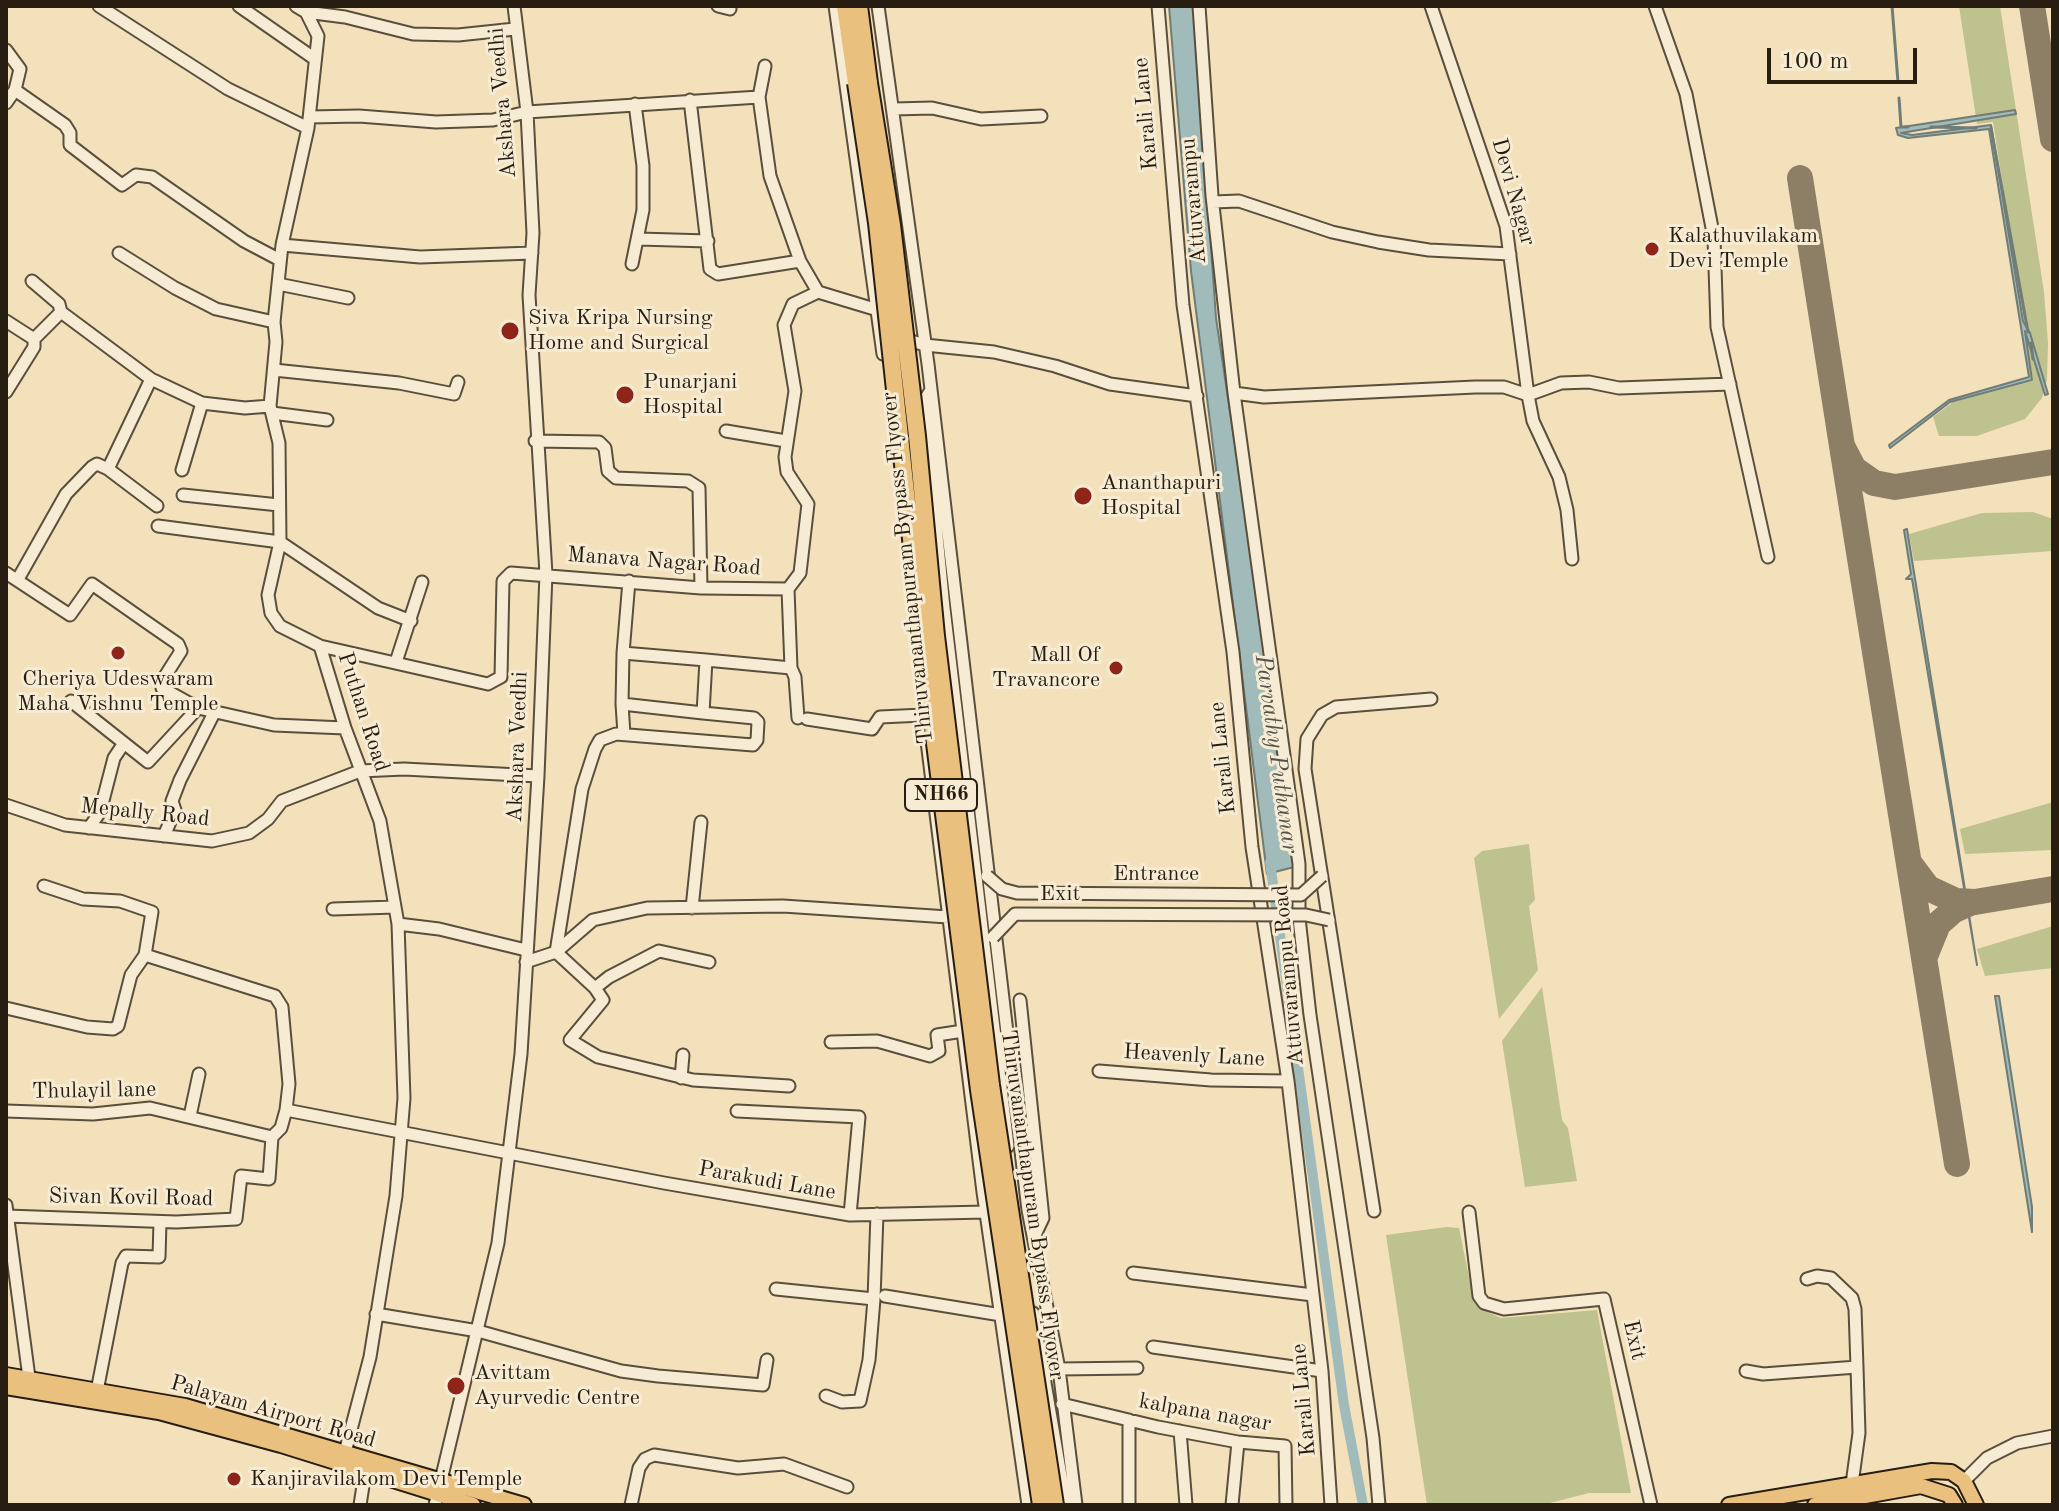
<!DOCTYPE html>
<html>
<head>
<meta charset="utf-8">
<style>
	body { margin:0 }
	#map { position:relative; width:2059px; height:1511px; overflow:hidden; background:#f3e1bb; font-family:"Old Standard TT",serif }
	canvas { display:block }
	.frame { position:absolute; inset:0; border:8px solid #271d11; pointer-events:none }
	.scale { position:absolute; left:1767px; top:48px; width:150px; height:36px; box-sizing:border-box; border:4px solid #271d11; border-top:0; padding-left:10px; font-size:24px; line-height:28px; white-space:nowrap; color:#271d11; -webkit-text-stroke:6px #f7ecd3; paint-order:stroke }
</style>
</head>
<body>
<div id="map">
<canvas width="2059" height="1511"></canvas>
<div class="frame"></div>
<div class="scale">100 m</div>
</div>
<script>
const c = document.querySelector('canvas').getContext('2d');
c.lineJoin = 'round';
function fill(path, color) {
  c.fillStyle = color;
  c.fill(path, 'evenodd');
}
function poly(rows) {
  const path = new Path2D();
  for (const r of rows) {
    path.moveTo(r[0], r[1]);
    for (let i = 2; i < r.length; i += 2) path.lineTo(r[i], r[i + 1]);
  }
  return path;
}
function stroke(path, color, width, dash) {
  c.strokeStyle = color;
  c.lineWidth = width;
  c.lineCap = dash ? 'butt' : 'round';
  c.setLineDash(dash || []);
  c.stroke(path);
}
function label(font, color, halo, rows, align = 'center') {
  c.font = font + ' "Old Standard TT",serif';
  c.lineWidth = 6;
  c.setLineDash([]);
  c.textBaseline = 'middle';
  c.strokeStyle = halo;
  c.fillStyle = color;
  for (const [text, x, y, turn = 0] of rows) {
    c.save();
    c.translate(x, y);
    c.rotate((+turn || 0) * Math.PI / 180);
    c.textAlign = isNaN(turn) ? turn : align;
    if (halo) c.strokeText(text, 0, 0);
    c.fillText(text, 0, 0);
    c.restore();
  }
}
fill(poly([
	[1959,6,2000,6,2044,292,2048,343,2047,380,2042,398,2025,419,1977,436,1939,436,1933,417,1953,402,2033,381,1993,122,1977,124],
	[2033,512,2053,519,2053,551,1914,561,1909,534,1982,513],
	[2053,802,2053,850,1965,854,1960,829],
	[1529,844,1535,900,1529,906,1538,970,1499,1019,1474,858,1482,851],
	[2053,926,2053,968,1985,976,1977,949],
	[1542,987,1562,1120,1568,1128,1577,1181,1525,1187,1502,1041],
	[1446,1227,1459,1228,1473,1297,1483,1310,1501,1318,1597,1310,1631,1493,1589,1493,1542,1505,1427,1505,1386,1235]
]), '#bec28e');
const water = poly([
	[1169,6,1194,6,1216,318,1298,866,1267,874,1191,271,1169,6],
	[2015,110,2016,114,1901,133,1912,135,1991,125,2023,321,2030,333,2048,394,2045,395,2025,331,2032,380,1950,402,1890,448,1889,445,1949,400,2029,377,1989,129,1908,138,1898,135,1896,128,2015,110],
	[1907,529,1955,827,1977,965,1912,579,1906,579,1911,574,1904,530,1907,529],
	[1995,996,1999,996,2032,1207,2032,1232,1995,996]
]);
fill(water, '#a0bbba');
stroke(water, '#707c76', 2);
stroke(poly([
	[1892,6,1898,82],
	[1899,98,1901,127,1908,127],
	[1931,127,1976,128],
	[1991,128,2028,332],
	[2031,343,2033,359]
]), '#707c76', 3);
stroke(poly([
	[1270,862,1344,1405,1363,1505]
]), '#a0bbba', 10);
stroke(poly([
	[2032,6,2053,139],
	[1800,178,1842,446,1854,469,1874,483,1895,487,2053,462],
	[1842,446,1957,1164],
	[1910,864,1928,888,1956,901,1975,902,2053,889],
	[1925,956,1938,924,1954,910,1972,902,1968,903]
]), '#8d7f66', 26);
const minor = poly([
	[99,6,228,89,308,128],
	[239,6,315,59],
	[296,6,306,12,318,36,308,128,282,245,274,322,276,342,270,406,279,443,280,542,268,595,271,613,280,626,320,646,345,728,380,821,398,924,404,1098,396,1196,370,1357,343,1460],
	[718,6,730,9],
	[835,6,883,354],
	[878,6,928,364,1028,1210,1059,1369,1076,1505],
	[1158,6,1183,305,1233,652,1252,847,1288,1081,1322,1371,1331,1505],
	[1199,6,1212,196,1234,393,1299,864,1299,918,1310,1015,1373,1438,1379,1505],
	[1431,6,1506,226,1528,395,1533,421,1559,477,1567,510,1572,559],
	[1655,6,1686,94,1714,238,1717,327,1768,557],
	[306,12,345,17,413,34,458,35,515,29],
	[6,50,20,69,15,90,6,103],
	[15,90,65,125,70,133,70,145,122,185,136,175,152,177,244,241,280,260],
	[759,97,765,66],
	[690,100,710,269,718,274,800,261],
	[894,109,932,108,981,119,1041,116],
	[310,117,359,116,436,122,493,120,527,112,759,97,770,176,800,261,818,292,881,311],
	[1213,202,1239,201,1332,232,1378,242,1429,250,1510,254],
	[639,239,708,241],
	[282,245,420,257,532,253],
	[119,253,175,288,216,309,274,322],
	[632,264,643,210,643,166,635,104],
	[32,281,59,304,61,312],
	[278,284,348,298],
	[6,321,34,339,61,312,151,379,202,403,245,408,270,406],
	[901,338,925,345,994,352,1055,366,1110,384,1197,396],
	[274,370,399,383,454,394,458,382],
	[931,390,924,401,944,608,1008,1146],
	[6,392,34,347,34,339],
	[1234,393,1264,397,1475,387,1504,387,1528,395,1561,383,1589,382,1619,388,1730,384],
	[272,413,327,420],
	[726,431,786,441],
	[535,441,599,442,605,448,608,471,616,478,688,481,699,488,701,588],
	[108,469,151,379],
	[182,470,202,403],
	[183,495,279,505],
	[158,526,280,542,378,608,411,621],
	[6,573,70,615,92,584,152,626,178,644,181,651,162,681,162,688,198,708,274,725,345,728],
	[18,579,66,494,92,467,97,464,108,469,157,506],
	[788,589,791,668,795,677,798,718],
	[320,646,488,684,501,677,503,581,511,573,701,588,788,589,800,573,808,504,787,472,785,457,795,391,784,325,793,304,818,292],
	[623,653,622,704,703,713,706,660,623,653,629,581],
	[706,660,791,668],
	[396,662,422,582],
	[71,701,148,762,198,708],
	[622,704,624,734],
	[923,709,983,1192,1028,1505],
	[703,713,754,718,758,722,757,740,753,745,616,734,600,740,595,749,582,789,556,952,595,988,603,1000,570,1040,598,1057,693,1080,789,1086],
	[807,719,872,729,880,717,923,715],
	[6,805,65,825,212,841,249,833,268,819,282,801,360,771,404,769,538,776],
	[89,828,100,812,114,758,124,743],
	[164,836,175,810,172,801,180,780,214,713],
	[44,886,83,899,120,901,152,912,145,955],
	[692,908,701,822],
	[333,909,395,907],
	[398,924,439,929,526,950],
	[526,962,556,952,593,920,647,908,783,906,948,917],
	[595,988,609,977,659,951,709,962],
	[1020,1000,1043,1218,1035,1235],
	[6,1008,87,1027,113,1029,118,1026,131,975,145,955,275,996,282,1007,289,1084,286,1110],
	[831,1042,877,1041,930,1056,939,1051,937,1035,963,1031],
	[1099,1071,1211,1080,1288,1081],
	[681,1078,683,1055],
	[6,1111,93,1114,150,1108,272,1137,281,1128,286,1110,664,1183,850,1215,859,1117,737,1111],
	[190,1116,199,1074],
	[6,1205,30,1385],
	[1374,1211,1305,769,1307,739,1322,715,1336,707,1431,699],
	[1469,1212,1479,1296,1484,1303,1504,1309,1604,1299,1651,1505],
	[850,1215,986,1212],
	[7,1216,176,1222,236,1219,241,1176,269,1179,272,1137],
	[1133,1273,1313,1295],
	[1807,1279,1817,1276,1831,1278,1852,1298,1855,1309,1857,1367],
	[776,1289,874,1299,869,1360,860,1401,842,1402,826,1396],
	[885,1296,1001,1315],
	[874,1299,877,1214],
	[1033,1313,1066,1505],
	[376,1314,478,1331,621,1371,658,1376,763,1385,767,1360],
	[1153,1347,1322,1371],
	[1059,1369,1137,1368],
	[1746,1371,1763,1374,1857,1367,1859,1433,1852,1484],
	[97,1391,122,1263,126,1256,159,1257,160,1222],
	[1062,1404,1158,1427,1238,1442,1285,1446,1286,1505],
	[1180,1431,1186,1505],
	[1964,1481,1987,1458,2017,1443,2053,1436],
	[360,1505,365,1473],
	[435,1505,498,1243,521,1054,538,776,546,574,529,295,533,233,527,112,514,6],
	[631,1505,639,1468,645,1459,654,1455,738,1468,784,1464,847,1487],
	[1129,1505,1129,1420],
	[1232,1505,1238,1442]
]);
const major = poly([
	[6,1375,185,1406,524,1505],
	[6,1387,159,1412,281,1445,473,1505],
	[1729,1505,1932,1471,1951,1472,1964,1481,1976,1505],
	[1815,1505,1921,1486,1949,1495,1955,1505]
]);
const highway = poly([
	[845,6,856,83],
	[859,6,869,83]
]);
stroke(minor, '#5a4e3c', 15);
stroke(major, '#271d11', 18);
stroke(highway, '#271d11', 20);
stroke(minor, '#f7ecd3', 11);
stroke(major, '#eac07e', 14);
stroke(highway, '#eac07e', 16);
const minorBridge = poly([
	[987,876,1002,889,1017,893,1301,895,1322,876],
	[993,937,1015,914,1306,915,1329,920]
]);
const highwayBridge = poly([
	[856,83,877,223,922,641,979,1090,1041,1505],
	[869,83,892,225,917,436,936,636,991,1085,1055,1505]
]);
stroke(minorBridge, '#5a4e3c', 15, []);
stroke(highwayBridge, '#271d11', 20, []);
stroke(minorBridge, '#f7ecd3', 11);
stroke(highwayBridge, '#eac07e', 16);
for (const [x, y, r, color] of [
	[1652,249,8,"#8f2418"],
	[510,331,10,"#8f2418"],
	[625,395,10,"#8f2418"],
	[1083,496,10,"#8f2418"],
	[118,653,8,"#8f2418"],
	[1116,668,8,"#8f2418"],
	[456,1386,10,"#8f2418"],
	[234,1479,8,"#8f2418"]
]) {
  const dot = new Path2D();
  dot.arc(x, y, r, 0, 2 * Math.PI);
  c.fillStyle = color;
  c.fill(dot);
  stroke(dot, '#f7ecd3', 3);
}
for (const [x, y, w] of [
	[941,795,72]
]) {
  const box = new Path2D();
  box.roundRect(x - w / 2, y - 16, w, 32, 6);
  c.fillStyle = '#f7ecd3';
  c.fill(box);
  stroke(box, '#271d11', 2);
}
label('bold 20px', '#271d11', null, [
	["NH66",941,795]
]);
label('22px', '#271d11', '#f7ecd3', [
	["Akshara Veedhi",503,103,-95],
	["Karali Lane",1146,114,-95],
	["Devi Nagar",1513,192,74],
	["Attuvarampu",1194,201,-95],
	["Manava Nagar Road",664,562,4],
	["Thiruvananthapuram Bypass Flyover",908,568,-96],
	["Puthan Road",363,712,72],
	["Akshara Veedhi",518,747,-88],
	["Karali Lane",1223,758,-96],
	["Mepally Road",145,813,6],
	["Entrance",1156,874],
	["Exit",1060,894],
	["Attuvarampu Road",1289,975,-95],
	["Heavenly Lane",1194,1056,3],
	["Thulayil lane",94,1091,-1],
	["Parakudi Lane",767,1181,10],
	["Sivan Kovil Road",131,1198,1],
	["Thiruvananthapuram Bypass Flyover",1032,1205,82],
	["Exit",1634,1340,77],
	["Karali Lane",1304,1400,-95],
	["Palayam Airport Road",273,1412,16],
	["kalpana nagar",1205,1413,10]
]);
label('22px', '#271d11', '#f7ecd3', [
	["Kalathuvilakam",1668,236],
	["Devi Temple",1668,261],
	["Siva Kripa Nursing",528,318],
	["Home and Surgical",528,343],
	["Punarjani",643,382],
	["Hospital",643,407],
	["Ananthapuri",1101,483],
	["Hospital",1101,508],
	["Mall Of",1100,655,"right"],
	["Travancore",1100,680,"right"],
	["Cheriya Udeswaram",118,679,"center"],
	["Maha Vishnu Temple",118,704,"center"],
	["Avittam",474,1373],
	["Ayurvedic Centre",474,1398],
	["Kanjiravilakom Devi Temple",250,1479]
], 'left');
label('italic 24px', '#51544c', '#f7ecd3', [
	["Parvathy Puthanar",1276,754,82]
]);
</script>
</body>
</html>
